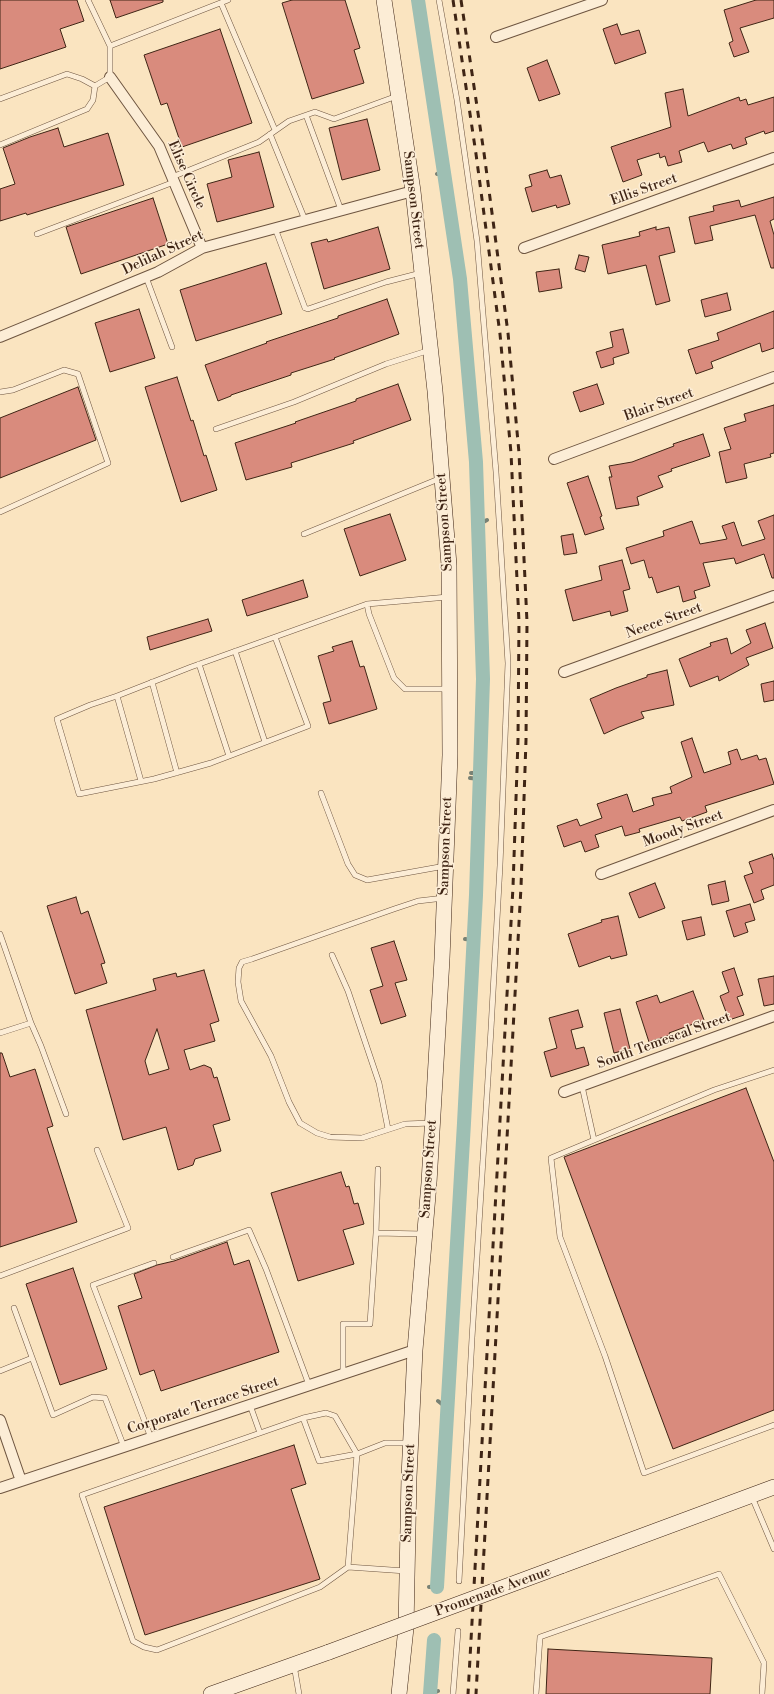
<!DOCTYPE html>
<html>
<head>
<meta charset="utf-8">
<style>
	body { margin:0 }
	canvas { display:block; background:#fae4c0 }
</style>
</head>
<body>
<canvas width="774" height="1694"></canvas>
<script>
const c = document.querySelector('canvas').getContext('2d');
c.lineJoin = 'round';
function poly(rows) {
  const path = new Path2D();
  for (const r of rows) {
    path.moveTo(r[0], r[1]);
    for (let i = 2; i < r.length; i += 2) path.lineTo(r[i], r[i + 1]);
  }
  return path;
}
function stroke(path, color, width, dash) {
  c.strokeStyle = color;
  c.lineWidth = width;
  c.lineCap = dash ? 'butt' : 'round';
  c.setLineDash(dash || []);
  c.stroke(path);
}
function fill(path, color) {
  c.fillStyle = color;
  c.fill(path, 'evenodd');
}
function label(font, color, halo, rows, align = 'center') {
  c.font = font + ' "Libre Bodoni",serif';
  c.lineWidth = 3;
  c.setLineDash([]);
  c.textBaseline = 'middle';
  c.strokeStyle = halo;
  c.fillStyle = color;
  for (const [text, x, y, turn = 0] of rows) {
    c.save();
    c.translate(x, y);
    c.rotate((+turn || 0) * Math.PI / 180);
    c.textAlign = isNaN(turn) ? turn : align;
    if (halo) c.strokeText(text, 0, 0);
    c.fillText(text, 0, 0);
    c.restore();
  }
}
stroke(poly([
	[437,174,444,172],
	[478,525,487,520],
	[471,773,480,773],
	[470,778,480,779],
	[465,939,473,940],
	[438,1401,447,1408],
	[429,1587,437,1586],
	[431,1694,438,1691]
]), '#788174', 4);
stroke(poly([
	[418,0,460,279,476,462,483,679,476,895,464,1123,437,1587],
	[430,1694,434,1640]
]), '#9ebfb3', 14);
const building = poly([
	[0,0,77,0,84,21,60,29,66,47,0,69,0,0],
	[110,0,163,0,163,2,116,18,110,0],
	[292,0,345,0,360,48,354,50,364,83,312,99,282,3,292,0],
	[756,0,774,0,774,18,740,28,749,52,734,57,729,43,733,41,724,10,756,0],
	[617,24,621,35,639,30,646,53,615,64,603,29,617,24],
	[220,29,252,123,182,147,167,103,161,105,144,55,220,29],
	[547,60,560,94,539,101,527,68,547,60],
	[683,89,688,116,739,97,740,101,746,99,748,105,774,97,774,131,765,134,764,131,745,138,747,144,733,149,731,144,708,152,704,142,679,151,682,162,668,166,665,156,660,158,659,153,637,160,642,175,623,182,611,147,671,127,665,93,683,89],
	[367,119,380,170,342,180,329,128,367,119],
	[58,128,64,147,108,133,124,185,27,215,26,213,0,221,0,189,15,184,3,148,30,137,58,128],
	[259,152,274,207,217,222,207,184,232,177,228,160,259,152],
	[547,170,550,178,561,175,570,204,557,208,556,205,532,212,525,188,532,186,529,175,547,170],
	[774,197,774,219,770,221,774,235,774,268,771,268,755,215,710,226,713,240,695,244,689,217,714,211,713,206,739,200,741,207,774,197],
	[153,198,168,244,81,274,66,227,153,198],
	[378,227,390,269,324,289,311,243,327,239,328,242,378,227],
	[656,227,656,230,669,227,675,252,659,256,670,301,656,305,646,265,608,274,602,245,640,236,639,232,656,227],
	[579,255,589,257,585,272,575,269,579,255],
	[266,263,282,314,196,341,180,290,266,263],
	[559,269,562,288,539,292,536,272,559,269],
	[727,293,731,310,705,317,701,300,727,293],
	[387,299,399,334,334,358,335,359,291,373,291,375,231,395,231,396,218,401,205,365,267,343,266,342,338,318,338,316,387,299],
	[139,309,155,358,110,372,95,323,139,309],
	[774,311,774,348,762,352,760,343,711,362,713,368,696,374,688,350,719,340,717,333,774,311],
	[623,329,629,353,613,358,614,364,601,368,596,352,613,347,610,332,623,329],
	[177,377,191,421,193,420,204,456,206,455,217,490,181,502,145,387,177,377],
	[398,384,411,420,353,441,354,443,291,463,292,467,246,480,235,443,296,423,295,422,356,401,356,399,398,384],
	[597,384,604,404,580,412,573,392,597,384],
	[78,387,96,440,0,478,0,418,78,387],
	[774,405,774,453,770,454,771,457,744,464,747,478,726,483,719,452,731,449,724,428,746,421,744,414,774,405],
	[703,434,710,456,671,469,672,471,658,476,663,487,637,497,639,505,616,509,609,477,612,477,609,466,632,462,674,446,673,444,703,434],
	[588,476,602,516,600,517,604,529,585,535,567,483,588,476],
	[390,514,406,560,360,576,344,529,390,514],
	[774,515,774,578,772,578,764,554,736,564,734,558,703,563,710,586,694,591,696,598,683,602,679,586,657,593,652,577,649,578,644,560,631,564,626,548,664,536,663,531,692,521,700,544,727,539,722,526,734,522,742,546,765,539,758,521,774,515],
	[573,534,577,553,564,555,561,536,573,534],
	[622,560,630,589,623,591,628,611,611,616,610,611,573,621,565,590,602,580,599,566,622,560],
	[303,580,308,597,247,616,242,600,303,580],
	[208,619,212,631,150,650,147,637,208,619],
	[765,623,773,648,746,658,749,665,719,681,718,676,690,687,679,659,711,646,710,643,727,638,731,654,751,643,746,630,765,623],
	[352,641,360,667,364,666,377,709,329,724,323,703,331,701,318,656,334,651,332,647,352,641],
	[667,670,674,705,641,712,644,718,619,727,604,734,590,699,616,688,647,677,647,675,667,670],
	[774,681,774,700,764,702,761,684,774,681],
	[692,738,704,773,731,764,728,752,737,749,741,760,757,755,759,760,766,758,774,784,705,806,707,812,682,821,680,817,639,829,640,832,625,836,622,826,595,835,599,847,585,852,581,841,564,847,557,826,577,819,580,826,602,818,597,804,627,794,633,812,654,805,652,798,672,793,670,787,692,777,681,742,692,738],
	[772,854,774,860,774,885,761,890,764,899,754,903,744,876,753,873,749,862,772,854],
	[725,881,729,901,712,905,708,885,725,881],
	[655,883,665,908,639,918,629,893,655,883],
	[76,897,81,914,88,911,105,963,101,964,107,983,75,994,47,906,76,897],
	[750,904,755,920,745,923,748,932,734,937,726,911,750,904],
	[618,916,627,955,611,959,610,956,579,967,568,934,602,922,601,920,618,916],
	[701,917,705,935,687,940,682,921,701,917],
	[394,941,407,980,395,983,406,1016,381,1024,370,990,383,986,371,948,394,941],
	[734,968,743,995,737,997,744,1015,729,1020,720,996,729,992,722,972,734,968],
	[204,970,219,1021,210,1024,215,1041,184,1050,190,1070,204,1065,211,1068,214,1078,217,1077,230,1120,213,1125,221,1151,195,1159,193,1165,178,1170,166,1127,123,1140,86,1010,156,990,153,979,176,973,177,977,204,970],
	[157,1029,169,1069,149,1075,145,1061,157,1029],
	[774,976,774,1004,764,1006,758,979,774,976],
	[693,991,704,1020,669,1033,670,1035,649,1042,636,1002,657,995,660,1003,693,991],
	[620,1009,630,1049,614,1053,604,1013,620,1009],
	[578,1010,583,1027,571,1030,576,1049,584,1047,589,1065,551,1077,544,1052,557,1048,549,1018,578,1010],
	[0,1053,2,1053,10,1077,35,1069,53,1126,47,1128,77,1222,0,1247,0,1053],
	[746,1088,774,1162,774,1410,673,1449,564,1157,746,1088],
	[341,1172,346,1187,349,1186,354,1204,358,1203,364,1224,343,1230,354,1264,298,1281,271,1193,341,1172],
	[227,1242,234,1265,249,1260,279,1352,161,1391,154,1370,140,1375,118,1306,142,1298,134,1274,157,1265,174,1261,227,1242],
	[73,1268,107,1369,60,1385,26,1284,73,1268],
	[294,1445,306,1484,291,1489,320,1579,145,1635,104,1507,294,1445],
	[548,1649,712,1658,710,1694,546,1694,548,1649]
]);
fill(building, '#d98b7d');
stroke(building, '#3f2515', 1);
const lane = poly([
	[88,0,110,46],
	[439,0,457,100,477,241,496,472,508,663,500,865,491,1029,472,1338,459,1581],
	[221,3,275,130],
	[0,99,67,74,82,79,95,86],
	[306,115,341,210],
	[270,134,305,220],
	[0,145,87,109,93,100,95,86,110,77,110,46,228,0],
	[172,177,259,142,289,121,315,112,334,119,397,96],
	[275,228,305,308,308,309,386,282,421,273],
	[37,234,174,182],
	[146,277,172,347],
	[0,392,13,390,64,370,78,374,108,463,0,512],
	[216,429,294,402,386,364,430,350],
	[304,534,441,478],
	[367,604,369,614,394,678,405,689,449,689],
	[275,637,308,726,211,763,154,779,79,794,57,719,90,705,117,696,191,667,275,637,367,604,448,597],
	[235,651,265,742],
	[199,664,229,756],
	[152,682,177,773],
	[117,696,141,781],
	[321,793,348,864,355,875,367,880,445,866],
	[0,934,31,1023,0,1033],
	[332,955,348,991,379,1083,388,1129],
	[31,1023,41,1046,66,1114],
	[774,1070,714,1090,551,1158,560,1237,605,1356,644,1473,774,1425],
	[582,1086,594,1140],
	[431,1123,405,1124,362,1138,330,1137,317,1133,300,1123,289,1102,271,1056,241,1001,238,982,239,968,242,962,252,959,394,909,418,901,444,898],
	[376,1233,378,1169],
	[173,1257,249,1230,266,1269,309,1385],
	[0,1276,128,1228,97,1150],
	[14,1308,53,1415,93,1397,105,1398,124,1447],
	[0,1371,32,1358],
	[343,1374,343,1324,370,1324,376,1233,423,1234],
	[250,1405,260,1433],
	[303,1418,319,1461,357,1454,385,1443,409,1443],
	[151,1438,93,1285,154,1263],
	[752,1497,774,1549],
	[348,1567,357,1454,335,1416,326,1413,303,1418,82,1495,133,1641,144,1647,157,1650,320,1587,348,1567,406,1571],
	[294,1665,299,1694],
	[453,1694,458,1631],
	[536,1694,540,1637,719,1574,764,1663,762,1694]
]);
const street = poly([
	[496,37,602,0],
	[110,77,159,146,202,248],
	[524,248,774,158],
	[0,337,158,272,202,248,413,191],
	[554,459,774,377],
	[564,672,774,596],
	[601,874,774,810],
	[564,1092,774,1016],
	[0,1420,21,1481],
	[0,1488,415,1350]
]);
const secondary = poly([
	[384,0,413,191,435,391,449,565,450,755,442,959,429,1183,415,1350,409,1477,406,1628,399,1694],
	[561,1566,774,1487],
	[211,1694,329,1652]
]);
stroke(lane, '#6e5540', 6);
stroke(street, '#6e5540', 12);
stroke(secondary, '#3f2515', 16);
stroke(lane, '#fcedd6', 5);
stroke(street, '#fcedd6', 10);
stroke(secondary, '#fcedd6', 15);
stroke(poly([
	[453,0,476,154,500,334,511,453,519,622,518,740,513,887,468,1694],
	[461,0,484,153,508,333,519,453,527,622,526,740,521,887,476,1694]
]), '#3f2515', 3, [7, 7]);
const secondaryBridge = poly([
	[329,1652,561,1566]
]);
stroke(secondaryBridge, '#3f2515', 16, []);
stroke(secondaryBridge, '#fcedd6', 15);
label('14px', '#3f2515', '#fcedd6', [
	["Elise Circle",186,175,66],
	["Ellis Street",644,190,-20],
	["Sampson Street",413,200,83],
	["Delilah Street",163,253,-25],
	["Blair Street",659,405,-20],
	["Sampson Street",445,522,-94],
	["Neece Street",664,621,-20],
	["Moody Street",683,829,-20],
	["Sampson Street",446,846,-88],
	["South Temescal Street",664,1041,-20],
	["Sampson Street",429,1169,-86],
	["Corporate Terrace Street",203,1406,-18],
	["Sampson Street",409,1493,-88],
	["Promenade Avenue",493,1592,-20]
]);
</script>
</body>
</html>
